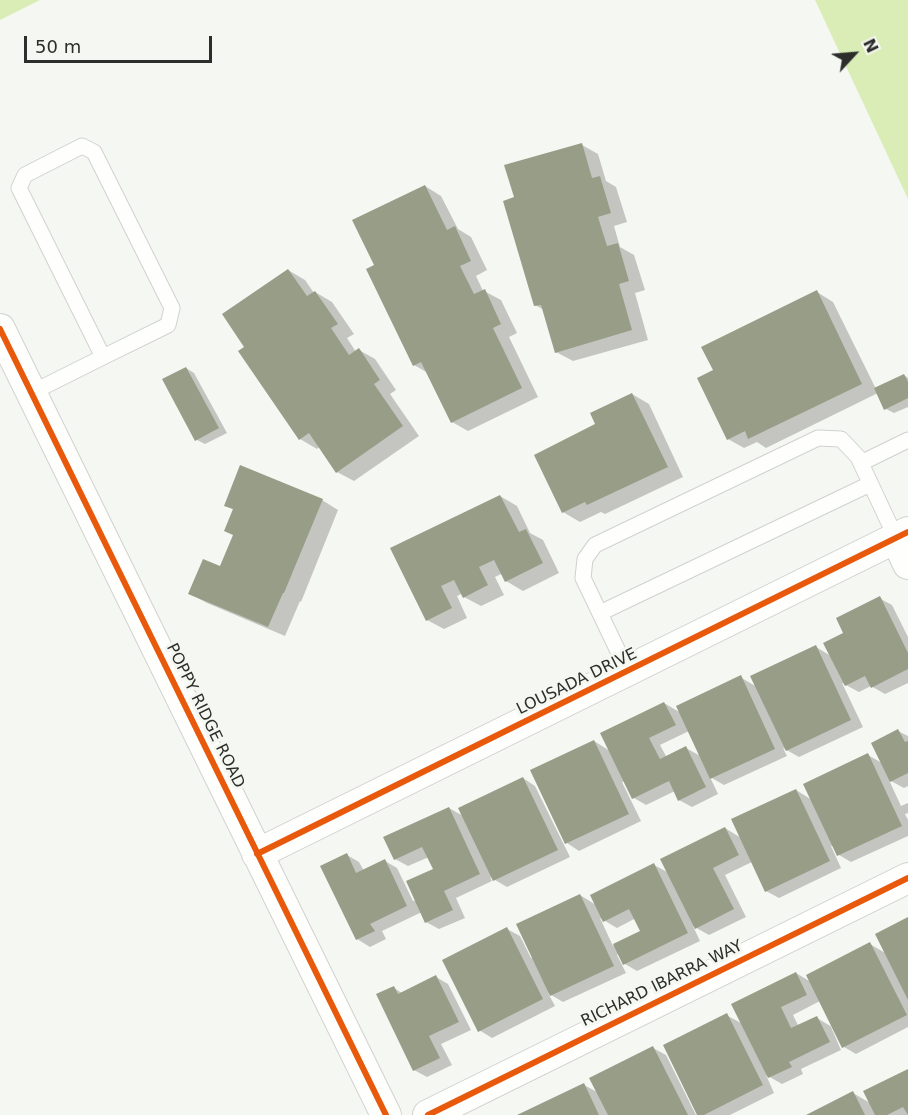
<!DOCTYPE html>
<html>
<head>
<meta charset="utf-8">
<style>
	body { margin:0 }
	#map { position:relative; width:908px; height:1115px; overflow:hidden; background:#f5f7f2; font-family:"DejaVu Sans",sans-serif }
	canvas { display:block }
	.north { position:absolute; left:824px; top:24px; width:60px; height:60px; -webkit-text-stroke:4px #f5f8f1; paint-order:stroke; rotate:64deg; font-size:16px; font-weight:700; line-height:24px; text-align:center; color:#2d2e2c }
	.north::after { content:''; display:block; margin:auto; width:21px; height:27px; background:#2d2e2c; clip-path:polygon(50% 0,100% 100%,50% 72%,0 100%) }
	.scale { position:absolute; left:24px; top:36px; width:188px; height:27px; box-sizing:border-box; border:3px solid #2d2e2c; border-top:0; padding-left:8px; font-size:18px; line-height:21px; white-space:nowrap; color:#2d2e2c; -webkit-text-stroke:4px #f5f8f1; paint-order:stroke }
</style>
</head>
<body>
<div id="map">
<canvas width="908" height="1115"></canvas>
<div class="north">N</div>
<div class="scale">50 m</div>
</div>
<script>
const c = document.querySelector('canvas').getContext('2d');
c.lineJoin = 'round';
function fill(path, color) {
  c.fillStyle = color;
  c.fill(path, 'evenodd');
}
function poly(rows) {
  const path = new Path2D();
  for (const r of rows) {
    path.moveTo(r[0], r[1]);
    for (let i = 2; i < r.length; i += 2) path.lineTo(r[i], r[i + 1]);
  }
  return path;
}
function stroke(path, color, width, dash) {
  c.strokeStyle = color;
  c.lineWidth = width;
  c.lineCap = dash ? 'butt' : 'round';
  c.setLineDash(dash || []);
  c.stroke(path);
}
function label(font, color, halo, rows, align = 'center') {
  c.font = font + ' "DejaVu Sans",sans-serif';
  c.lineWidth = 6;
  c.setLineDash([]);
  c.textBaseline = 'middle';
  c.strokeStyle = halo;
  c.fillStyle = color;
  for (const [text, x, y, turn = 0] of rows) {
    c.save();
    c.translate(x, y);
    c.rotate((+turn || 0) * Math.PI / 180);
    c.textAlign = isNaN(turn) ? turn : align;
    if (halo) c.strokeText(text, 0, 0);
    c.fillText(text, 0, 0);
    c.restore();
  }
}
fill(poly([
	[0,0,40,0,0,20],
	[815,0,908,0,908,199]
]), '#daedb7');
fill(poly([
	[582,145,598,154,606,181,616,187,627,222,614,226,620,247,634,255,645,290,635,293,648,340,573,361,556,352,544,310,535,305,516,198],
	[425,186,441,196,458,229,471,237,487,270,476,276,483,291,484,291,501,300,517,333,509,337,538,397,468,431,452,422,428,373,414,365,376,266],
	[288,270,305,280,314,293,315,292,332,302,354,334,347,338,356,352,359,350,375,359,396,390,390,394,419,436,354,481,337,472,320,446,317,449,300,439,246,347],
	[817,292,833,302,876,389,904,375,908,378,908,407,894,413,886,409,878,393,766,448,757,442,744,448,728,439,715,371],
	[186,368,194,373,227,433,205,444,197,440],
	[632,394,649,404,683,477,605,514,601,512,580,522,563,512,597,424],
	[500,496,517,506,530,533,543,540,559,573,523,591,506,581,503,573,495,577,504,595,481,606,464,597,463,593,457,596,467,618,444,629,427,620,392,549],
	[322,500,338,510,301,602,300,601,285,636,207,603,190,594,221,568,234,535,234,510,226,505],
	[879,598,892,605,908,637,908,683,885,694,871,686,859,692,842,683,863,727,799,757,783,748,787,756,724,785,710,777,718,794,692,807,679,800,675,791,646,805,634,798,625,781,622,782,641,821,579,851,567,843,594,741,610,751,664,703,681,713,740,677,757,687,816,647,831,656,845,634],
	[689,731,702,757,686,748,667,758,660,745],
	[898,731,908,736,908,786,904,788,889,780,901,806,908,803,908,813,905,814,908,820,908,836,851,862,839,855,834,845,831,846,841,868,779,898,766,891,752,862,725,875,746,917,709,935,693,926,700,941,637,971,625,964,619,953,617,955,626,973,563,1002,548,993,555,1006,492,1038,479,1030,507,929,520,936,531,958,533,957,580,895,596,905,654,865,669,873,725,828,741,838,796,790,812,800,868,755,882,763],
	[600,918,617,928,636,918,642,931,613,946],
	[523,778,535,786,570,857,507,887,490,877,492,881,456,898,465,918,439,929,426,922,422,912,382,931,386,939,370,947,357,939,322,867,347,855,359,862,364,871,385,861,397,868,413,901,416,900,435,870,429,857,408,866,395,859,449,808,465,817],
	[908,918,908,1027,856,1054,844,1047,820,1001,793,1015,799,1027,817,1018,832,1027,831,1027,841,1050,801,1069,803,1074,782,1084,766,1075,774,1093,730,1115,699,1115,726,1015,743,1024,796,973,811,982,870,944,887,954],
	[436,977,448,984,471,1030,441,1044,452,1065,427,1077,414,1070,394,988,402,993],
	[653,1048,666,1055,696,1115,520,1115,584,1085,599,1093],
	[908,1070,908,1115,809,1115,853,1093,870,1103]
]), '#0003');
fill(poly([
	[582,143,592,178,600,176,611,213,598,217,607,246,618,243,629,281,619,284,632,330,555,353,541,305,534,306,503,201,514,197,504,165],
	[425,185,447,230,455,226,471,261,460,266,474,294,485,289,501,324,493,328,522,388,451,423,421,362,413,366,366,269,374,265,352,220],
	[288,269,307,296,315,291,338,324,331,328,349,355,359,348,380,380,374,384,403,426,336,473,309,433,299,440,238,351,244,347,222,314],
	[817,290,862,384,748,439,745,431,727,440,697,378,713,370,701,347],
	[186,367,219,428,195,441,162,379],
	[904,374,908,382,908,398,884,410,874,388],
	[632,393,668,467,587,505,585,502,562,513,534,455,595,424,590,413],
	[240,465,323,499,284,593,283,593,268,627,188,594,203,559,220,566,233,535,224,531,233,509,224,506],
	[500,495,519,532,526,529,543,563,505,582,494,560,479,567,488,585,463,598,454,580,441,586,452,608,426,621,390,548],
	[880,596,908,653,908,669,871,688,865,676,845,686,823,643,843,633,836,618],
	[816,645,851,720,786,751,750,676],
	[741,675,775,749,710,779,676,706],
	[664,702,676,725,649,738,660,759,686,746,706,787,678,801,669,781,632,799,600,733],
	[898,729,905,742,908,741,908,773,890,782,871,743],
	[594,740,629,814,565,844,530,770],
	[868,753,902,826,837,856,803,784],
	[523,777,558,850,493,881,458,808],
	[796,789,830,861,765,892,731,819],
	[449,807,480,874,444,891,453,910,425,923,406,881,433,869,422,847,394,860,383,837],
	[725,827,739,855,713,868,734,909,695,929,660,859],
	[347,853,356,873,385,859,407,906,370,924,375,931,356,940,320,866],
	[654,863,688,933,623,965,613,944,640,931,629,909,603,922,590,895],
	[580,894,614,966,550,996,516,924],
	[908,917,908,1000,875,934],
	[507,927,543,999,478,1032,442,960],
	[870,942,907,1015,842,1048,806,975],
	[796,972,807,995,781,1007,791,1028,817,1016,830,1042,789,1062,792,1067,768,1078,731,1004],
	[436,975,459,1022,429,1036,440,1058,413,1071,376,994,394,986,398,994],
	[727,1013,763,1085,704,1115,697,1115,663,1045],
	[653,1046,688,1115,608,1115,589,1078],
	[908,1069,908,1115,903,1107,887,1115,875,1115,863,1091],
	[584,1083,599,1115,517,1115],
	[853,1091,865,1115,806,1115]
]), '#979d86');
const service = poly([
	[31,393,103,357,168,325,172,308,94,152,82,146,25,175,19,188,103,357],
	[861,463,908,440],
	[600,613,870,484],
	[628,672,583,578,585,559,595,545,818,438,841,439,858,457,896,538]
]);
const minor = poly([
	[0,329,386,1115],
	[896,538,908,564],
	[257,854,908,532],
	[428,1115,908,878]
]);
stroke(service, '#d1d2cf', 17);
stroke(minor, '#d1d2cf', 32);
stroke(service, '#fefefd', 15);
stroke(minor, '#fefefd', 30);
stroke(poly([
	[0,329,386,1115],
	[257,854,908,532],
	[428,1115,908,878]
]), '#e8590c', 6);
label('16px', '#2d2e2c', '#f5f8f1', [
	["LOUSADA DRIVE",577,682,-26],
	["POPPY RIDGE ROAD",205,716,64],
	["RICHARD IBARRA WAY",662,984,-26]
]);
</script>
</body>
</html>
